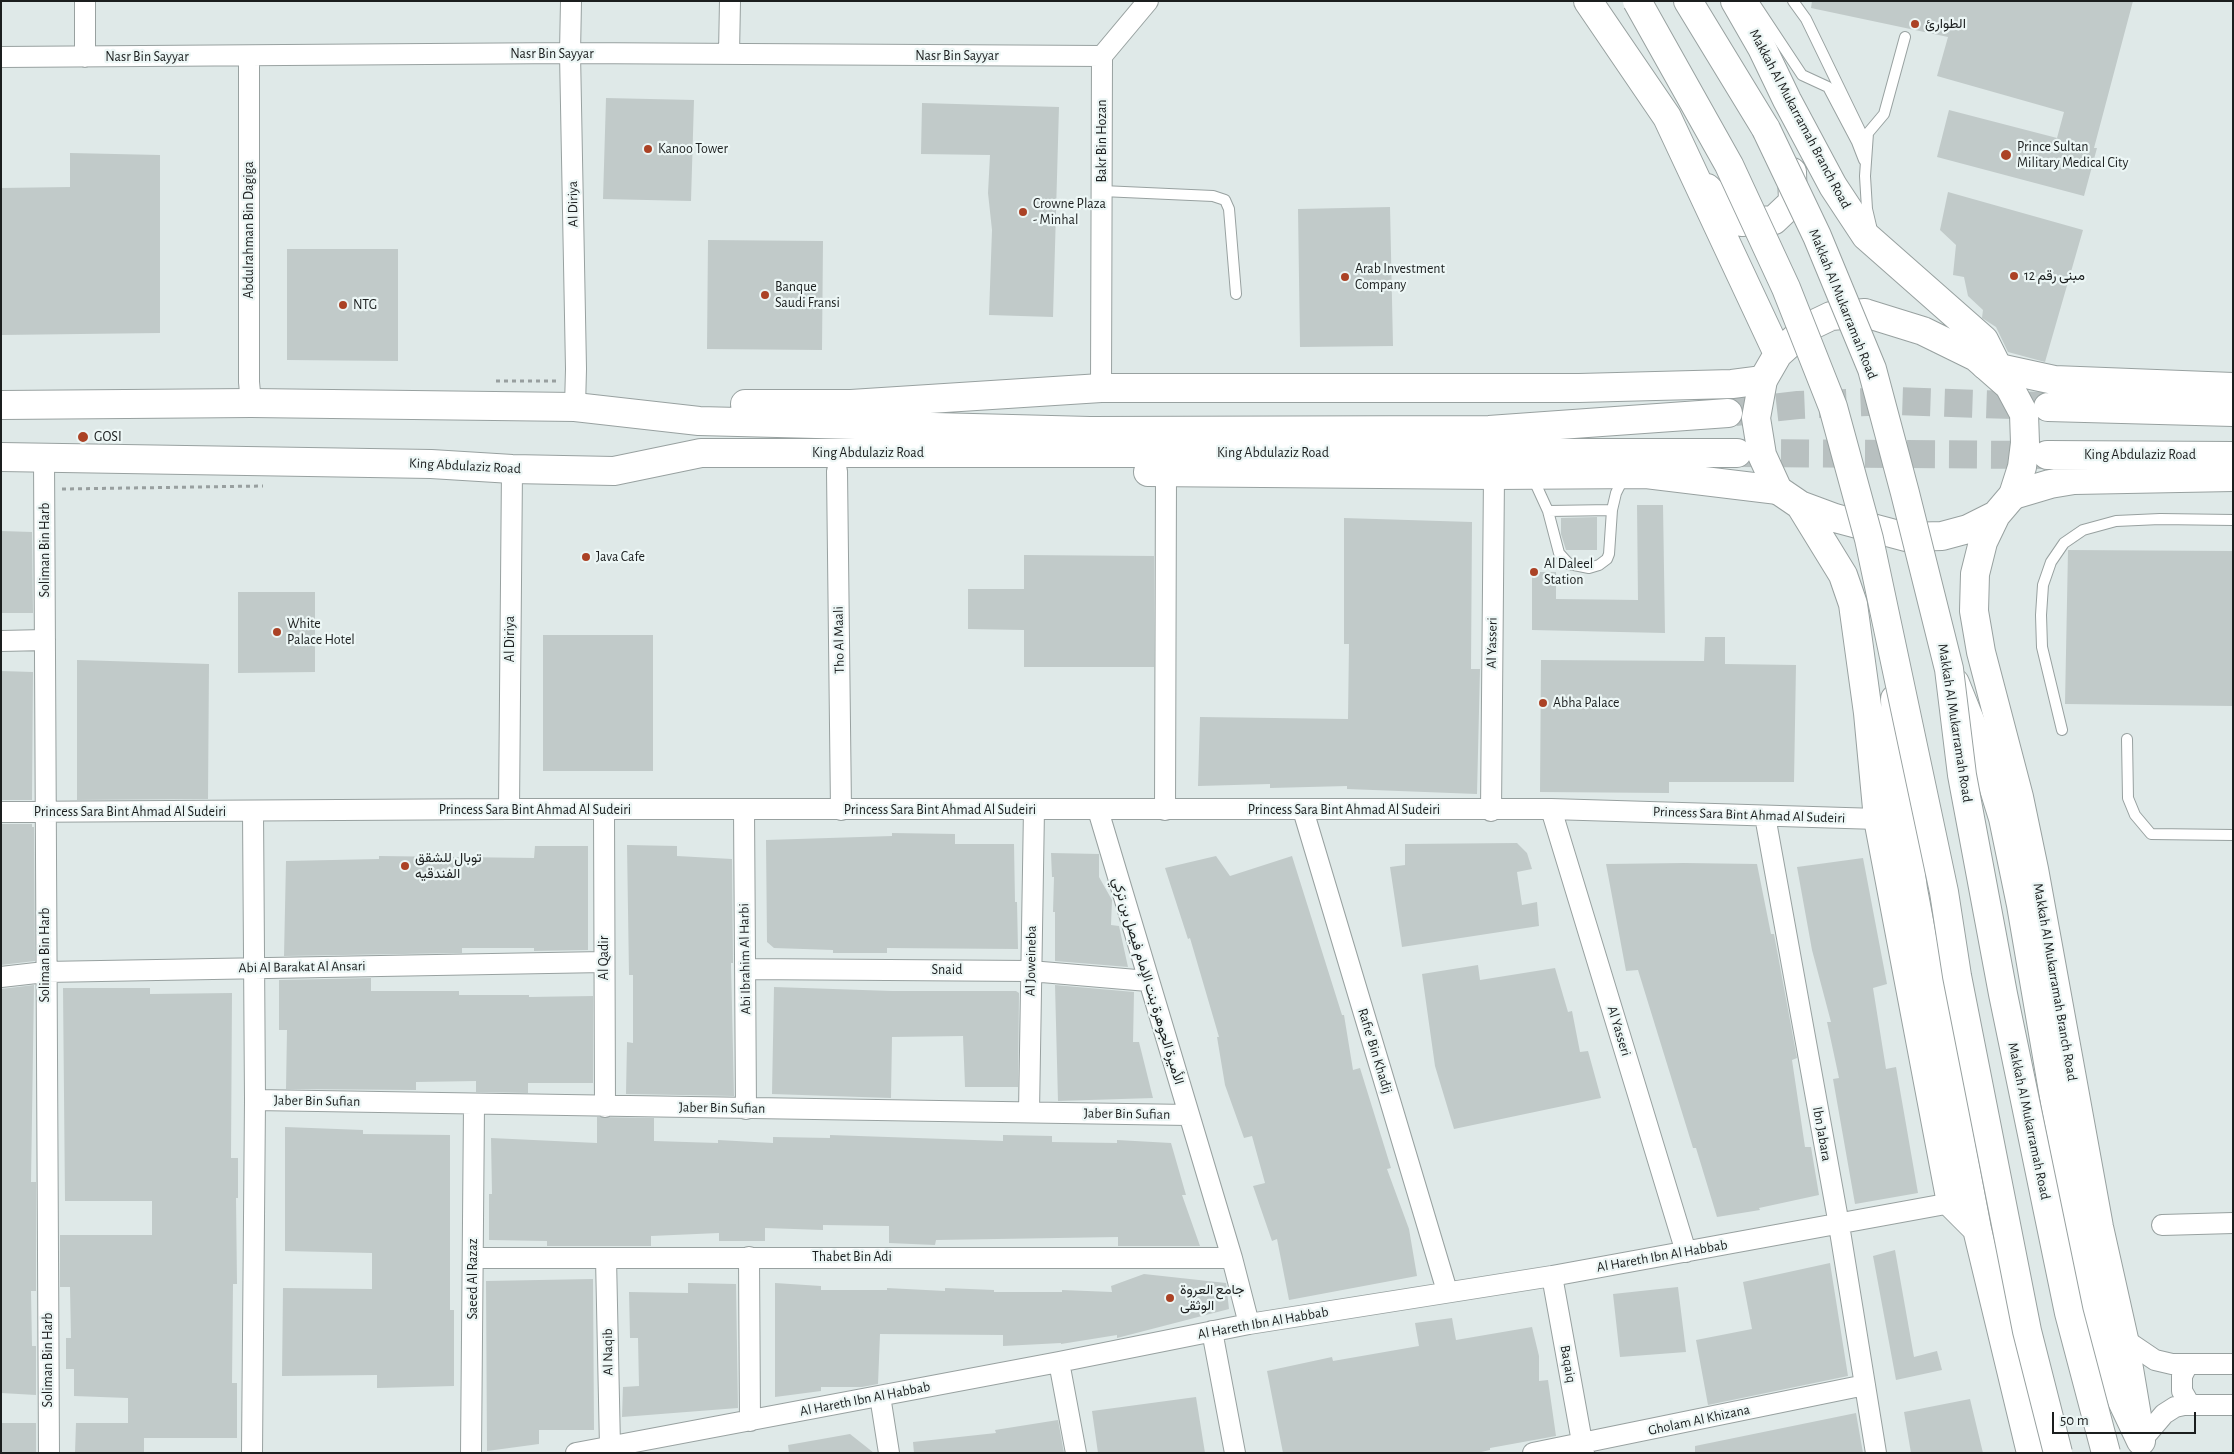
<!DOCTYPE html>
<html>
<head>
<meta charset="utf-8">
<style>
	body { margin:0 }
	#map { position:relative; width:2234px; height:1454px; overflow:hidden; background:#dfe9e8; font-family:"Alegreya Sans",sans-serif }
	canvas { display:block }
	.frame { position:absolute; inset:0; border:2px solid #1b1e1e; pointer-events:none }
	.scale { position:absolute; left:2052px; top:1412px; width:144px; height:22px; box-sizing:border-box; border:2px solid #1b1e1e; border-top:0; padding-left:6px; font-size:15px; line-height:18px; white-space:nowrap; color:#1b1e1e; -webkit-text-stroke:4px #ecf6f5; paint-order:stroke }
</style>
</head>
<body>
<div id="map">
<canvas width="2234" height="1454"></canvas>
<div class="frame"></div>
<div class="scale">50 m</div>
</div>
<script>
const c = document.querySelector('canvas').getContext('2d');
c.lineJoin = 'round';
function fill(path, color) {
  c.fillStyle = color;
  c.fill(path, 'evenodd');
}
function poly(rows) {
  const path = new Path2D();
  for (const r of rows) {
    path.moveTo(r[0], r[1]);
    for (let i = 2; i < r.length; i += 2) path.lineTo(r[i], r[i + 1]);
  }
  return path;
}
function stroke(path, color, width, dash) {
  c.strokeStyle = color;
  c.lineWidth = width;
  c.lineCap = dash ? 'butt' : 'round';
  c.setLineDash(dash || []);
  c.stroke(path);
}
function label(font, color, halo, rows, align = 'center') {
  c.font = font + ' "Alegreya Sans",Vazirmatn,sans-serif';
  c.lineWidth = 4.5;
  c.setLineDash([]);
  c.textBaseline = 'middle';
  c.strokeStyle = halo;
  c.fillStyle = color;
  for (const [text, x, y, turn = 0] of rows) {
    c.save();
    c.translate(x, y);
    c.rotate((+turn || 0) * Math.PI / 180);
    c.textAlign = isNaN(turn) ? turn : align;
    if (halo) c.strokeText(text, 0, 0);
    c.fillText(text, 0, 0);
    c.restore();
  }
}
fill(poly([
	[1812,1,2133,1,2094,148,2097,148,2084,196,1937,157,1949,110,2057,138,2064,112,1937,76,1948,37,1811,8],
	[606,98,694,100,691,201,603,199],
	[922,103,1059,107,1053,317,989,315,992,230,988,193,990,155,921,154],
	[70,153,160,155,160,333,1,335,1,188,70,187],
	[1948,192,2083,230,2045,362,2008,352,1996,327,1982,318,1983,310,1968,296,1964,277,1953,275,1956,245,1940,230],
	[1390,207,1393,346,1300,347,1298,209],
	[708,240,823,241,822,350,707,349],
	[287,249,398,249,398,361,287,360],
	[1637,505,1663,505,1665,633,1532,630,1532,572,1556,572,1556,599,1638,600],
	[1597,517,1597,550,1566,550,1561,534,1561,518],
	[1344,518,1472,522,1471,669,1480,669,1477,794,1347,789,1347,786,1270,788,1270,784,1198,786,1200,717,1348,719,1349,644,1344,644],
	[1,531,32,532,33,613,1,613],
	[2068,550,2233,551,2233,706,2065,704],
	[1024,555,1154,556,1154,667,1024,667,1024,630,968,629,968,589,1024,589],
	[238,592,315,592,315,672,238,673],
	[543,635,653,635,653,771,543,771],
	[1705,637,1725,637,1725,664,1796,665,1794,782,1669,782,1669,793,1540,792,1541,660,1704,661],
	[77,660,209,664,208,799,77,800],
	[1,671,33,672,32,800,1,800],
	[1,824,32,824,32,827,34,827,35,961,1,965],
	[892,833,955,834,955,844,1014,844,1015,902,1017,902,1018,949,887,948,887,953,833,953,833,950,774,948,767,942,766,840,892,836],
	[1517,843,1527,853,1532,869,1517,872,1522,905,1537,902,1539,926,1402,947,1390,867,1405,865,1405,844],
	[627,845,677,846,677,856,732,859,733,963,731,963,734,1096,626,1094,627,1042,633,1043,633,975,629,975],
	[535,846,588,846,588,950,534,951,534,948,462,948,462,953,284,956,286,861,379,859,379,856,534,858],
	[1051,853,1099,854,1099,877,1112,900,1111,925,1119,926,1128,967,1055,961,1055,912,1053,912,1054,877,1052,877],
	[1216,856,1230,876,1292,856,1342,1015,1344,1015,1353,1070,1360,1068,1391,1168,1387,1169,1409,1229,1417,1276,1289,1300,1277,1239,1272,1241,1253,1186,1265,1183,1252,1136,1244,1138,1225,1085,1217,1037,1219,1037,1190,938,1188,939,1165,868],
	[1863,858,1887,984,1873,988,1886,1069,1896,1067,1918,1193,1855,1204,1833,1079,1839,1078,1827,1022,1831,1022,1812,950,1797,867],
	[1684,863,1757,864,1771,934,1774,934,1797,1058,1792,1060,1805,1147,1811,1147,1819,1195,1759,1208,1760,1210,1717,1217,1696,1148,1693,1148,1638,970,1626,971,1606,864],
	[1478,965,1480,980,1555,968,1568,1012,1572,1011,1580,1052,1588,1051,1601,1098,1454,1129,1435,1066,1422,974],
	[371,978,371,991,459,991,459,995,529,995,529,997,593,996,593,1083,528,1083,528,1093,476,1092,476,1081,416,1082,416,1090,286,1089,287,1030,279,1030,279,980],
	[34,985,31,1182,36,1182,36,1291,31,1291,32,1346,36,1346,36,1395,1,1393,1,989],
	[1055,985,1134,992,1133,1042,1139,1042,1153,1098,1058,1101],
	[774,987,892,991,1016,991,1019,993,1018,1087,965,1087,963,1036,892,1037,891,1098,772,1094],
	[63,988,150,988,150,994,232,993,231,1158,238,1158,238,1198,236,1198,237,1284,233,1284,232,1383,237,1383,237,1438,144,1438,144,1453,75,1453,76,1423,128,1423,128,1398,74,1396,74,1369,66,1369,66,1338,71,1338,70,1287,60,1287,60,1235,152,1235,152,1201,65,1201],
	[597,1117,654,1118,654,1141,718,1143,718,1140,773,1143,773,1137,830,1138,830,1135,1003,1141,1003,1135,1052,1136,1052,1142,1117,1143,1117,1140,1171,1143,1186,1195,1182,1195,1200,1246,1118,1246,1118,1237,936,1240,935,1245,889,1243,889,1226,823,1225,823,1230,765,1228,765,1241,719,1241,719,1233,651,1236,651,1246,547,1246,547,1241,489,1240,489,1194,492,1194,491,1138,597,1143],
	[285,1127,363,1130,363,1134,450,1135,450,1310,454,1310,454,1386,377,1388,377,1375,282,1376,283,1288,372,1289,372,1253,285,1251],
	[1895,1250,1914,1357,1937,1351,1942,1370,1896,1380,1873,1256],
	[1830,1263,1848,1376,1708,1405,1696,1340,1752,1329,1743,1282],
	[1144,1274,1226,1283,1229,1309,1117,1338,1117,1335,1061,1344,1061,1343,1003,1346,1003,1335,880,1334,878,1384,862,1387,821,1387,821,1391,775,1397,775,1283,821,1286,821,1290,887,1290,887,1288,945,1291,945,1288,994,1290,994,1292,1062,1292,1062,1290,1112,1292,1111,1286],
	[593,1279,594,1430,539,1430,539,1444,487,1451,486,1281],
	[688,1283,736,1284,738,1408,622,1417,623,1387,639,1386,638,1338,630,1338,629,1292,688,1293],
	[1678,1287,1686,1352,1620,1357,1613,1294],
	[1452,1318,1456,1340,1532,1327,1539,1356,1539,1381,1548,1380,1556,1436,1490,1448,1490,1450,1477,1453,1283,1453,1267,1371,1332,1357,1333,1361,1419,1346,1415,1323],
	[1196,1397,1205,1453,1098,1453,1092,1411],
	[1970,1399,1983,1453,1911,1453,1904,1412],
	[1856,1413,1863,1453,1695,1453,1695,1446],
	[1058,1420,1064,1453,914,1453,913,1442,996,1433,995,1430],
	[1,1423,36,1423,36,1453,1,1453],
	[850,1434,874,1453,789,1453,788,1445]
]), '#c1cac9');
stroke(poly([
	[1735,412,1798,405,1892,401,2042,406],
	[1739,453,2046,455]
]), '#b8c0c0', 28, [28, 14]);
const lane = poly([
	[1753,1,1802,75,1828,87,1857,142,1864,160],
	[1793,1,1806,19,1867,145],
	[1102,191,1213,196,1225,200,1229,209,1236,294],
	[1871,226,1867,209,1865,176,1868,133,1884,114,1905,37],
	[1532,476,1548,511,1559,553,1569,564,1589,568,1599,565,1607,559,1609,554,1612,510,1616,493,1624,477],
	[1548,511,1612,510],
	[2062,730,2042,647,2041,615,2043,585,2051,562,2064,543,2083,530,2116,521,2160,519,2233,520],
	[2127,739,2128,798,2135,815,2151,834,2233,835]
]);
const street = poly([
	[571,1,570,53,576,369,575,407],
	[729,54,730,1],
	[1,57,570,53,1102,56],
	[85,57,85,1],
	[249,57,249,382,251,403],
	[1101,388,1102,56,1148,1],
	[44,457,49,1453],
	[837,471,841,810],
	[1,641,45,640],
	[509,809,512,469],
	[604,809,605,1107],
	[744,809,746,1109],
	[1551,809,1686,1252],
	[1098,810,1232,1258,1249,1324],
	[1165,810,1166,473],
	[1303,810,1447,1291],
	[1491,811,1494,475],
	[1,812,509,809,1551,809,1878,819],
	[1765,816,1839,1225,1876,1453],
	[745,969,1030,971,1148,981],
	[1,977,45,972,604,962],
	[255,1100,1188,1115],
	[1029,1112,1034,809],
	[2162,1225,2233,1223],
	[749,1257,750,1421],
	[473,1258,1232,1258],
	[606,1258,610,1447],
	[1552,1276,1584,1453],
	[1212,1331,1235,1453],
	[2124,1339,2155,1360,2172,1364,2233,1364],
	[1059,1362,1076,1453],
	[2188,1364,2182,1376,2182,1391,2190,1405],
	[880,1396,889,1453],
	[2141,1441,2164,1414,2175,1407,2184,1405,2233,1405],
	[252,1453,255,1100,253,811],
	[471,1453,474,1105],
	[576,1453,1059,1362,1249,1324,1552,1276,1951,1203],
	[1533,1453,1865,1385]
]);
const secondary = poly([
	[1985,365,2054,380,2233,387],
	[745,404,851,404,1101,388,1579,388,1732,384,1763,380],
	[1,405,251,403,575,407,699,421,1090,431,1489,430,1728,413],
	[2048,407,2233,412],
	[2047,455,2233,456],
	[1,457,431,464,512,469,614,471,701,453,1737,453],
	[1148,472,1494,475,1646,474,1778,490],
	[2013,495,2050,484,2074,480,2233,477]
]);
const primary = poly([
	[1588,1,1667,117,1778,354],
	[1735,1,1762,48,1787,100,1833,186,1866,236,1984,340,1999,370],
	[1707,188,1742,222,1774,220,1793,202,1792,172],
	[1865,313,1923,331,1976,357,2009,386,2024,414,2025,443,2022,467,2013,495,1996,515,1968,529,1942,536,1906,537,1835,518,1800,505,1778,490,1762,455,1756,418,1763,380,1778,354,1808,327,1831,316,1865,313],
	[1800,505,1843,575,1853,604,1868,713,1878,819,1951,1203,1977,1229],
	[1996,515,1983,542,1975,574,1974,611,1981,652,2019,797,2034,869,2099,1227,2124,1339,2138,1422],
	[1895,699,1898,773,1913,889,1977,1229,2031,1453]
]);
const highway = poly([
	[1688,1,1766,129],
	[1955,683,1982,750,2003,818,2021,905,2055,1103,2100,1330,2122,1401,2141,1441]
]);
stroke(lane, '#98a1a0', 12);
stroke(street, '#98a1a0', 22);
stroke(secondary, '#98a1a0', 30);
stroke(primary, '#98a1a0', 30);
stroke(highway, '#98a1a0', 30);
stroke(poly([
	[496,381,558,381],
	[62,489,263,486]
]), '#989f9f', 3, [4, 4]);
stroke(lane, '#fff', 10);
stroke(street, '#fff', 20);
stroke(secondary, '#fff', 28);
stroke(primary, '#fff', 28);
stroke(highway, '#fff', 28);
const highwayBridge = poly([
	[1637,1,1729,165,1786,288,1833,407,1869,539,1944,892,1957,976,2027,1331,2058,1453],
	[1766,129,1817,236,1872,369,1905,493,1949,669,1962,775,2003,994,2069,1313,2106,1453]
]);
stroke(highwayBridge, '#98a1a0', 30, []);
stroke(highwayBridge, '#fff', 28);
for (const [x, y, r, color] of [
	[1915,24,5,"#ab4225"],
	[648,149,5,"#ab4225"],
	[2006,155,6,"#ab4225"],
	[1023,212,5,"#ab4225"],
	[2014,276,5,"#ab4225"],
	[1345,277,5,"#ab4225"],
	[765,295,5,"#ab4225"],
	[343,305,5,"#ab4225"],
	[83,437,6,"#ab4225"],
	[586,557,5,"#ab4225"],
	[1534,572,5,"#ab4225"],
	[277,632,5,"#ab4225"],
	[1543,703,5,"#ab4225"],
	[405,866,5,"#ab4225"],
	[1170,1298,5,"#ab4225"]
]) {
  const dot = new Path2D();
  dot.arc(x, y, r, 0, 2 * Math.PI);
  c.fillStyle = color;
  c.fill(dot);
  stroke(dot, '#ecf6f5', 2);
}
label('14px', '#1b1e1e', '#ecf6f5', [
	["الطوارئ",1925,24],
	["Prince Sultan",2017,147],
	["Military Medical City",2017,163],
	["Kanoo Tower",658,149],
	["Crowne Plaza",1033,204],
	["- Minhal",1033,220],
	["Arab Investment",1355,269],
	["Company",1355,285],
	["مبنى رقم 12",2024,276],
	["Banque",775,287],
	["Saudi Fransi",775,303],
	["NTG",353,305],
	["GOSI",94,437],
	["Java Cafe",596,557],
	["Al Daleel",1544,564],
	["Station",1544,580],
	["White",287,624],
	["Palace Hotel",287,640],
	["Abha Palace",1553,703],
	["توبال للشقق",415,858],
	["الفندقيه",415,874],
	["جامع العروة",1180,1290],
	["الوثقى",1180,1306]
], 'left');
label('14px', '#1b1e1e', '#ecf6f5', [
	["Nasr Bin Sayyar",552,54],
	["Nasr Bin Sayyar",957,56],
	["Nasr Bin Sayyar",147,57],
	["Makkah Al Mukarramah Branch Road",1800,119,62],
	["Bakr Bin Hozan",1102,141,-90],
	["Al Diriya",573,204,-91],
	["Abdulrahman Bin Dagiga",249,230,-90],
	["Makkah Al Mukarramah Road",1843,304,68],
	["King Abdulaziz Road",868,453],
	["King Abdulaziz Road",1273,453],
	["King Abdulaziz Road",2140,455],
	["King Abdulaziz Road",465,466,3],
	["Soliman Bin Harb",45,550,-90],
	["Al Diriya",510,639,-90],
	["Tho Al Maali",839,640,-91],
	["Al Yasseri",1492,643,-89],
	["Makkah Al Mukarramah Road",1955,723,81],
	["Princess Sara Bint Ahmad Al Sudeiri",535,810],
	["Princess Sara Bint Ahmad Al Sudeiri",940,810],
	["Princess Sara Bint Ahmad Al Sudeiri",1344,810],
	["Princess Sara Bint Ahmad Al Sudeiri",130,812],
	["Princess Sara Bint Ahmad Al Sudeiri",1749,815,2],
	["Soliman Bin Harb",45,955,-90],
	["Al Qadir",604,958,-90],
	["Abi Ibrahim Al Harbi",745,959,-91],
	["Al Joweineba",1031,961,-89],
	["Abi Al Barakat Al Ansari",302,967,-1],
	["Snaid",947,970],
	["الأميرة الجوهرة بنت الإمام فيصل بن تركي",1148,981,73],
	["Makkah Al Mukarramah Branch Road",2055,982,80],
	["Al Yasseri",1619,1031,73],
	["Rafie' Bin Khadij",1375,1051,73],
	["Jaber Bin Sufian",317,1101,1],
	["Jaber Bin Sufian",722,1108,1],
	["Jaber Bin Sufian",1127,1114,1],
	["Makkah Al Mukarramah Road",2029,1121,78],
	["Ibn Jabara",1822,1134,80],
	["Al Hareth Ibn Al Habbab",1662,1256,-10],
	["Thabet Bin Adi",852,1257],
	["Saeed Al Razaz",473,1279,-90],
	["Al Hareth Ibn Al Habbab",1263,1323,-10],
	["Al Naqib",608,1352,-91],
	["Soliman Bin Harb",48,1360,-90],
	["Baqaiq",1568,1364,80],
	["Al Hareth Ibn Al Habbab",865,1399,-11],
	["Gholam Al Khizana",1699,1420,-12]
]);
</script>
</body>
</html>
